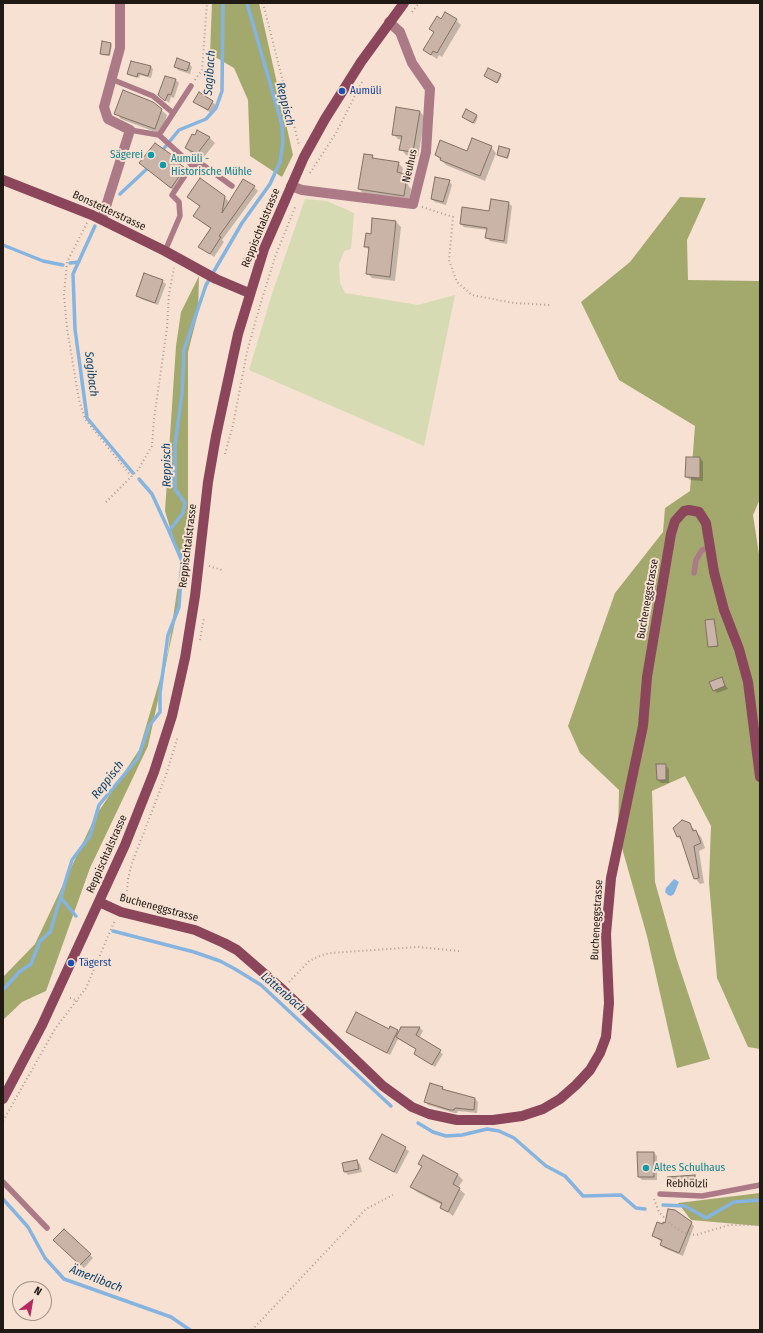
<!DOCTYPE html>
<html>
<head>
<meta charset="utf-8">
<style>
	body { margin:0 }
	#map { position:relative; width:763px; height:1333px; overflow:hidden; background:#f6e1d2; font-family:"Fira Sans Condensed",sans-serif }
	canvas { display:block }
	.frame { position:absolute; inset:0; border:4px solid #201914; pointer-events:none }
	.north { position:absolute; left:12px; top:1281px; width:40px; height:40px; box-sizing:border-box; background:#f6e1d2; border:1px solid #a09186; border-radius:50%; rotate:31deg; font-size:11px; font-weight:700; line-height:16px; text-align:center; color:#201914 }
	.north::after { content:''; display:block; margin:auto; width:14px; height:18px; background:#b52960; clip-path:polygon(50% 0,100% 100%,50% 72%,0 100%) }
</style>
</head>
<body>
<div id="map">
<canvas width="763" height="1333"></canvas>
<div class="frame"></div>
<div class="north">N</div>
</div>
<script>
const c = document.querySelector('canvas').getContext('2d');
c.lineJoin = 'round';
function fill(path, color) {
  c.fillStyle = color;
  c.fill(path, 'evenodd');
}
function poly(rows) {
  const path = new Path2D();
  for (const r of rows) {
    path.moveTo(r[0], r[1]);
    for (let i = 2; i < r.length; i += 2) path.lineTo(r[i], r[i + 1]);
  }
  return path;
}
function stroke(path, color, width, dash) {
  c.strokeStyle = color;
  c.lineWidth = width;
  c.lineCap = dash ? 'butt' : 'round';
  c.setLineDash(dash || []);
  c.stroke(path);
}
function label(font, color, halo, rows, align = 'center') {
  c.font = font + ' "Fira Sans Condensed",sans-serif';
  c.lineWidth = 4;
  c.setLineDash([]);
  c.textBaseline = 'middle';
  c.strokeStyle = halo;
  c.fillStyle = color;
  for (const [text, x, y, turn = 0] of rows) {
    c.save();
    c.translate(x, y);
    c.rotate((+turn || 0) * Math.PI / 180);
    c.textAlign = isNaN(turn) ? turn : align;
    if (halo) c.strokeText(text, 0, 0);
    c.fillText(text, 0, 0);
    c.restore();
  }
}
fill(poly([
	[305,199,327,201,354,213,351,249,344,251,339,264,340,283,345,293,418,305,455,295,424,446,249,370,272,294]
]), '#d6dbb3');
fill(poly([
	[212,3,259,3,293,155,282,177,250,156,248,100,234,68,210,54],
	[680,197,706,198,687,240,688,280,760,281,760,499,753,515,760,561,760,1049,748,1047,717,978,709,882,711,826,685,776,652,791,655,882,676,957,710,1059,677,1068,647,936,618,834,619,790,580,753,568,726,615,593,663,532,665,508,690,491,695,426,619,380,581,302,630,262],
	[199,276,198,313,188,352,188,562,148,746,90,868,46,991,22,1002,3,1020,3,977,35,944,95,817,139,750,168,652,181,564,165,511,176,346,181,312],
	[760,1193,760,1226,691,1220,678,1203]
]), '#a3a96c');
fill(poly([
	[674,879,679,882,674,894,671,896,668,895,665,892,666,888]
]), '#85b4e1');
fill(poly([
	[441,20,456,20,461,25,442,57,439,55,437,59,424,50,434,33,430,29],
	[110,44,112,45,110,56,102,55,101,53],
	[189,64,192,67,190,74,178,70,175,66],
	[150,66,153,69,151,78,140,75,139,78,128,74],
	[500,75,502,76,498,83,486,77],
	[166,77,176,80,179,83,174,98,171,97,169,103,163,98],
	[199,93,216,105,211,113,194,102],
	[161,110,167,115,161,134,121,119,116,113],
	[466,110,478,117,475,124,464,118],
	[420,112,425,117,418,157,406,155,401,149,402,140,398,139,393,134],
	[210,138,215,143,203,158,191,153,186,148],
	[155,144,178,161,180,162,175,162,187,172,174,191,143,166],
	[491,147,496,153,485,181,446,165,436,155],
	[509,150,510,152,508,159,498,155],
	[372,156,375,159,398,163,403,168,402,174,409,179,408,185,411,189,409,201,364,194,359,189],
	[449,181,452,185,446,205,435,202,432,199],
	[254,187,258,191,222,240,224,242,214,257,204,250,199,246,211,229,194,216,200,207,188,197,224,196,228,201,228,206],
	[508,203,512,206,507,244,490,241,486,237,488,230,464,227,461,224],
	[396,222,401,227,395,281,372,278,367,273,370,251,365,246,371,235],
	[162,281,166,284,158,305,141,299,137,296],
	[700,458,703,462,703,481,690,480,686,477],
	[714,620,718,647,711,647,709,646],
	[721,678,728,689,717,693,714,690],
	[665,765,669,769,669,783,661,783,658,780],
	[689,824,701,837,705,848,699,851,704,883,700,884,695,878,683,842,678,837,674,828],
	[402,1028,420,1028,423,1031,419,1038,443,1054,435,1067,418,1056,415,1053,417,1050,398,1039,390,1055,347,1032,389,1030,399,1033],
	[430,1084,443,1088,446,1091,475,1099,478,1102,477,1113,458,1111,457,1113,454,1113,428,1105,425,1101],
	[382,1136,409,1151,397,1174,370,1159],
	[654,1153,657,1156,657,1180,642,1180,639,1177],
	[357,1161,360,1164,362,1172,348,1175,345,1172],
	[419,1164,457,1174,463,1180,458,1188,465,1194,453,1216,441,1207,442,1205,417,1192,412,1187,422,1166],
	[694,1176,697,1179,697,1187,671,1188,669,1185],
	[691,1223,694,1226,683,1256,664,1248,661,1245,662,1242,653,1236],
	[64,1230,93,1258,84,1268,55,1240]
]), '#0003');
stroke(poly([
	[161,152,179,130,206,119,216,108,222,91,223,3],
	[120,194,150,166],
	[95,226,73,274,75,329,87,418,133,473],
	[3,245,43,261,63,265],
	[70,263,79,262],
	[139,479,152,494,169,531],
	[61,898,76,916],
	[113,931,194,952,220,961,235,969,261,985,391,1106],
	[3,990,19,972,31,964,40,941,50,932,72,860,90,836,99,805,138,758,149,726,160,712,160,693,168,635,179,607,182,561,169,531,183,513,185,503,175,489,175,445,182,394,184,350,206,285,242,223,270,184,280,162,283,142,282,125,247,3],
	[418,1123,433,1132,446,1136,462,1135,487,1129,499,1131,514,1138,546,1166,565,1176,583,1196,621,1195,636,1208,645,1209],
	[3,1199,28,1227,45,1258,64,1279,171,1317,190,1330],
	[663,1205,685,1206,706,1218,734,1202,760,1200]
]), '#85b4e1', 3.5);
const building = poly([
	[445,12,457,19,437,53,433,51,431,55,423,50,434,32,429,29,437,16,441,19,445,12],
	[102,41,111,43,109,55,100,54,102,41],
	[177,58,190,63,187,71,174,67,177,58],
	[131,61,151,66,148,76,138,73,137,77,127,74,131,61],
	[488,68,501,74,497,83,484,76,488,68],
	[165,76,176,79,171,95,168,94,165,101,158,95,165,76],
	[123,90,153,102,162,109,155,129,114,114,123,90],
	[199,92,213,101,208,110,193,102,199,92],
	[396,107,420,111,413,152,399,150,402,136,392,135,396,107],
	[466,109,477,115,473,123,462,117,466,109],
	[197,130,210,137,197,154,185,148,192,134,195,135,197,130],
	[472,138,492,146,480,176,440,160,441,158,435,155,440,140,467,151,472,138],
	[155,143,179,160,173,159,185,168,171,188,139,163,155,143],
	[499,146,510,149,507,158,497,155,499,146],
	[364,154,373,155,372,158,399,162,397,172,404,174,403,182,406,183,404,196,358,189,364,154],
	[435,177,450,180,443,202,431,199,435,177],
	[200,178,225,196,222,213,243,179,255,186,219,236,221,237,210,254,198,247,211,228,193,216,200,206,187,197,200,178],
	[491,199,509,202,504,241,485,238,487,228,460,224,462,207,489,211,491,199],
	[372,218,396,221,390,277,366,274,369,247,364,247,366,233,371,234,372,218],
	[144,273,163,280,155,303,136,296,144,273],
	[686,457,700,457,700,478,685,477,686,457],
	[714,619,718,646,708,647,705,620,714,619],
	[722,677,725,686,713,691,709,682,722,677],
	[656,764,666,764,666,780,657,780,656,764],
	[682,820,690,823,693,831,696,830,701,843,694,846,699,878,694,879,680,836,677,837,673,828,682,820],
	[356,1012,389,1029,390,1026,398,1030,387,1053,346,1032,356,1012],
	[401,1027,420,1027,416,1035,441,1050,432,1065,414,1054,416,1049,396,1037,401,1027],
	[430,1083,443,1087,442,1089,475,1098,474,1110,455,1108,454,1110,450,1110,424,1102,430,1083],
	[382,1134,406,1147,394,1172,369,1159,382,1134],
	[637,1152,654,1152,654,1177,638,1177,637,1152],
	[423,1155,458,1174,453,1184,460,1188,448,1212,440,1208,442,1203,410,1187,422,1166,418,1164,423,1155],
	[357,1160,359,1169,344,1172,342,1163,357,1160],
	[695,1175,695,1185,668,1185,667,1177,695,1175],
	[668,1209,675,1210,692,1222,679,1253,660,1245,662,1240,652,1236,657,1222,663,1224,663,1222,665,1223,668,1209],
	[64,1229,91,1254,80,1265,53,1240,64,1229]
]);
fill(building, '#c9b4a7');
stroke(building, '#827063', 1);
stroke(poly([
	[263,3,299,145],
	[412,12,419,3],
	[195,80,202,70,207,3],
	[310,173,336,133,363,80],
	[422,207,453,217,449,260,457,282,472,295,514,303,550,305],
	[262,215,263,217],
	[87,223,67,262,64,295,67,328,79,400,85,419,131,476],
	[243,259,246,258],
	[225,454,233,425,247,352,259,309,275,257,296,205],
	[106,502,138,470,152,446,154,419,167,328,169,294,174,268],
	[209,566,222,570],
	[200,640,204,617],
	[126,903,128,879,132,863,166,775,178,736],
	[289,982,309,961,322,955,330,953,418,947,459,951],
	[70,998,78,1001],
	[3,1121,55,1029,86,988,115,920],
	[654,1199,659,1212,670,1224,684,1233,696,1235,729,1225,760,1225],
	[252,1330,366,1209,393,1195]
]), '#ae9e92', 2, [1, 3]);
stroke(poly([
	[111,79,153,96,173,113],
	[130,130,159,135,192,165,203,165,232,186],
	[159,135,191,86],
	[165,251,180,216,179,202,172,195,192,165],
	[694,573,696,560,702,550,710,547],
	[3,1182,47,1228],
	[660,1194,702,1196,760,1185]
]), '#ac7a87', 5.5);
stroke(poly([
	[291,186,302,190,413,204,426,152,430,89,412,63,400,32,389,22],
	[102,219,130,130,108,119,104,107,120,48,120,3]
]), '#ac7a87', 10);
stroke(poly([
	[3,180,92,215,165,251,216,279,249,293],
	[99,902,121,912,195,930,224,943,237,950,282,989,383,1086,412,1107,429,1114,457,1120,493,1120,522,1116,543,1109,560,1099,576,1085,590,1070,600,1053,606,1037,609,1003,606,934,611,878,643,726,647,677,671,534,675,521,684,511,689,510,699,512,706,523,714,572,724,610,739,649,748,682,760,777],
	[3,1099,42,1025,125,845,154,772,172,716,185,658,195,596,208,482,216,436,238,334,264,249,304,157,325,119,361,62,404,3]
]), '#8b465b', 10);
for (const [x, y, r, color] of [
	[342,91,4,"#1a4fb4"],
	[151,155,4,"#0f9aa8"],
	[163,165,4,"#0f9aa8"],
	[71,963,4,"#1a4fb4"],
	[646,1168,4,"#0f9aa8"]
]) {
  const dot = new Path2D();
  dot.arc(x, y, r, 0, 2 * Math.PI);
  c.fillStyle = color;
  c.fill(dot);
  stroke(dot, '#f6e1d2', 1.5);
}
label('11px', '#164399', '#f6e1d2', [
	["Aumüli",350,91],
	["Tägerst",79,963]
], 'left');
label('11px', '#0d838f', '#f6e1d2', [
	["Sägerei",143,155,"right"],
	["Aumüli -",171,159],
	["Historische Mühle",171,172],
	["Altes Schulhaus",654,1168]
], 'left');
label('11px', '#201914', '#f6e1d2', [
	["Neuhus",410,166,-77],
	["Bonstetterstrasse",109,211,25],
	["Reppischtalstrasse",261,228,-68],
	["Reppischtalstrasse",188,546,-83],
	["Bucheneggstrasse",648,599,-80],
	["Reppischtalstrasse",107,854,-66],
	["Bucheneggstrasse",159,908,15],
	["Bucheneggstrasse",597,920,-87],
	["Rebhölzli",687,1184,1]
]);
label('italic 12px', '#0b426c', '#f6e1d2', [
	["Sagibach",210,73,-86],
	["Reppisch",285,104,76],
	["Sagibach",91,374,83],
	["Reppisch",167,465,-91],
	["Reppisch",108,780,-52],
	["Lättenbach",283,993,41],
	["Ämerlibach",96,1279,21]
]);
</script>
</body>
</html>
